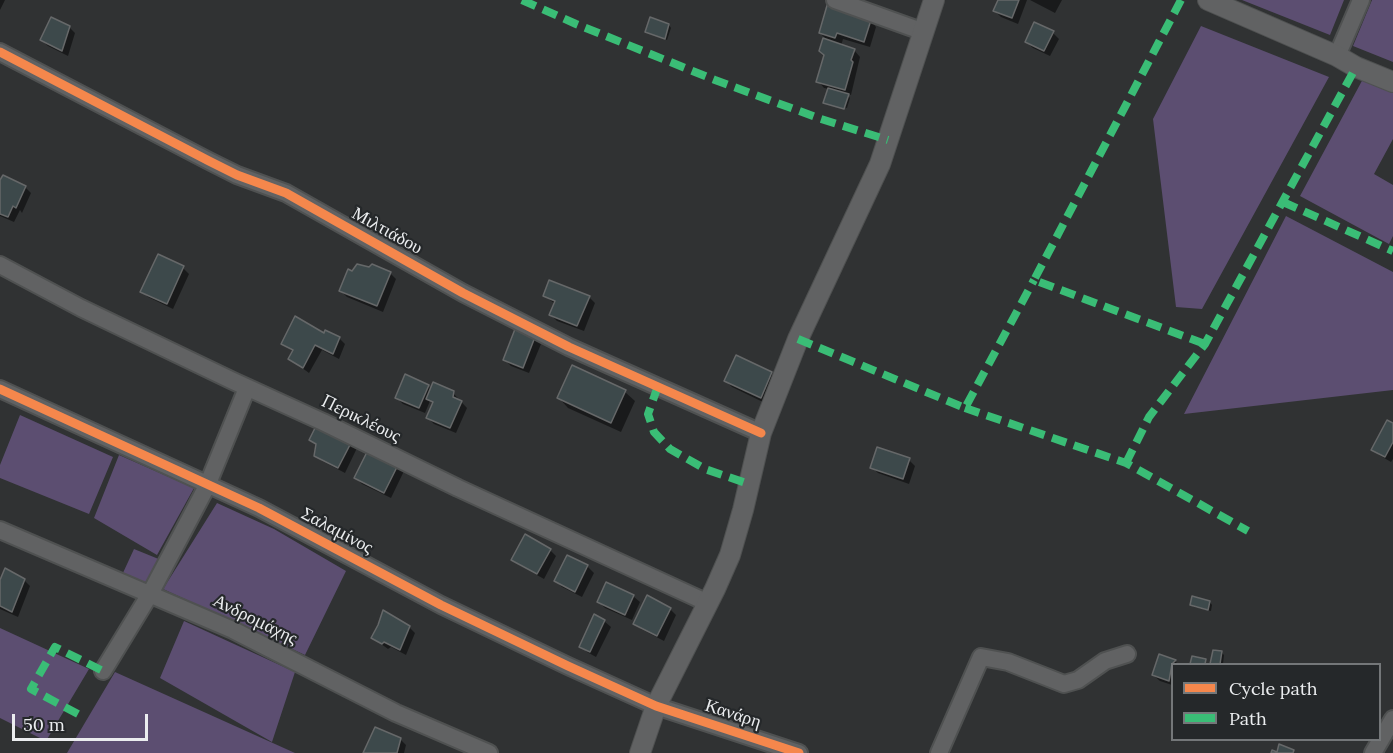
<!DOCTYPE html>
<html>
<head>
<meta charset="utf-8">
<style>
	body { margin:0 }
	#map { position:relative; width:1393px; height:753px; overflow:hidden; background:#303233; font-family:Lora,serif }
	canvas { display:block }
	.legend { position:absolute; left:1171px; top:663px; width:210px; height:78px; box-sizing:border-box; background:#25282a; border:2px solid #747779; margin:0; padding:8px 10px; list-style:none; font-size:18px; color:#ebedef }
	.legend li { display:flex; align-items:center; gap:12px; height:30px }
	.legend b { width:30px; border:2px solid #747779 }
	.scale { position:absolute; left:12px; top:714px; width:136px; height:27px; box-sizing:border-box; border:3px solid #ebedef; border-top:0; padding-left:8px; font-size:18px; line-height:21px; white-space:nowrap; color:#ebedef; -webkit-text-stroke:4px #25282a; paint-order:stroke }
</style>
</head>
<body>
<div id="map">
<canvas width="1393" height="753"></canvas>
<ul class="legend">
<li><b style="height:8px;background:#f5874c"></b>Cycle path</li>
<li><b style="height:8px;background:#3abd76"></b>Path</li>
</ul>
<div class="scale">50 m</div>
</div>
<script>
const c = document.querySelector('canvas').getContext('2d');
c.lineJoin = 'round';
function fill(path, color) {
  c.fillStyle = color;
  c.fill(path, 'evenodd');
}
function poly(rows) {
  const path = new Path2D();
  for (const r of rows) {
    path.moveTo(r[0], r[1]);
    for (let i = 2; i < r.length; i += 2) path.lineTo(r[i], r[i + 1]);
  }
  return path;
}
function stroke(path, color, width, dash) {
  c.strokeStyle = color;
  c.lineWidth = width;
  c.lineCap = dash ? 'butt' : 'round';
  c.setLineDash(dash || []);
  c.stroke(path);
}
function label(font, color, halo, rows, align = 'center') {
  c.font = font + ' Lora,serif';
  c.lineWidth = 4.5;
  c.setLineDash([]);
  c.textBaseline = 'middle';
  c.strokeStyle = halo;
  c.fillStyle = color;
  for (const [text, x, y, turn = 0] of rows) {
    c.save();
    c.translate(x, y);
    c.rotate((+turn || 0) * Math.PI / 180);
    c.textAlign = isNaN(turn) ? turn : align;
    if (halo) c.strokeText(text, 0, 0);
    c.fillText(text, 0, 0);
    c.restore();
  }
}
fill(poly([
	[1242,0,1344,0,1330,35],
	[1372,0,1393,0,1393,62,1353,46],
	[1201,26,1329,77,1202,309,1176,307,1153,119],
	[1364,77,1393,93,1393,139,1374,174,1393,185,1393,236,1389,244,1300,196],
	[1286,216,1393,272,1393,390,1184,414],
	[20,415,113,457,89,514,0,478,0,465],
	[119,455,194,488,157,555,94,518],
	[217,503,274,529,346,571,305,655,163,589],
	[134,549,161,560,146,586,122,575],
	[184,621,295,672,272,742,160,678],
	[0,628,89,669,46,741,0,718],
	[115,672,295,753,67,753]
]), '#5c4e71');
fill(poly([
	[0,0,5,0,0,10],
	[999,0,1027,0,1018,24,1001,17,995,11],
	[1030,0,1062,0,1055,13],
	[871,21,876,27,870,47,843,39,841,46,854,50,860,57,851,95,847,94,850,98,847,108,826,102,829,89,824,88,818,81,830,43,820,33],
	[669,25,671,28,667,40,647,32],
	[69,27,75,33,68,56,48,46,41,40],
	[1053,33,1059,39,1050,56,1033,48,1026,42],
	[0,184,25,187,31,193,22,213,20,210,14,222,0,216],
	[183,268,189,274,173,309,148,297,142,291],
	[390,273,396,279,383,312,347,297,341,291],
	[545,296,589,297,595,303,584,331,557,321,551,315,555,304],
	[324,335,339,338,345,344,339,359,322,350,309,373,290,359,294,352,283,344],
	[535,338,541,344,529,373,511,366,505,360],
	[736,357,771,373,778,380,767,404,732,387,726,381],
	[573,367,625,392,635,401,621,432,568,408,559,398],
	[428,386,432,390,453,393,467,408,456,433,434,424,428,418,434,404,430,401,425,413,403,404,397,398],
	[1393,425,1393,459,1391,462,1379,455,1373,449],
	[311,440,351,442,357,448,345,473,322,461,316,455,317,446],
	[369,450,404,471,391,498,362,484,356,478],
	[909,460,915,466,909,484,878,473,872,467],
	[550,550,556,556,544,579,519,565,513,559],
	[568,557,587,566,594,573,582,597,562,587,556,581],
	[24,580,30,586,18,617,0,609,0,584],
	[633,596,640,602,632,620,605,608,599,602],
	[1210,602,1212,605,1211,611,1194,607,1191,605],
	[670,609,676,615,664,641,641,629,635,623],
	[604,621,611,627,596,657,587,652,581,646],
	[409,627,415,633,406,655,391,647,388,649,373,638],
	[1222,653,1224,655,1223,664,1213,664],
	[1160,656,1175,661,1178,664,1172,664,1172,685,1160,681,1153,675],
	[400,739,406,745,404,753,364,753]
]), '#0007');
const building = poly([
	[998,0,1019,0,1012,18,993,11,998,0],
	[828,2,871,20,864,42,837,33,835,38,819,33,828,2],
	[51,17,70,26,62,51,40,40,51,17],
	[650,17,669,24,665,39,645,32,650,17],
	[1034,22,1054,31,1044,51,1025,42,1034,22],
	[823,38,855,49,851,60,853,62,845,90,816,82,824,55,819,51,823,38],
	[828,88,849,94,844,109,823,103,828,88],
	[3,175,26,186,16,208,13,206,8,217,0,214,0,180,3,175],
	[158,254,184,266,167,304,140,292,158,254],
	[357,264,369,267,372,264,391,272,377,306,339,291,348,269,352,271,357,264],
	[549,280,590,296,577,326,549,315,555,301,543,296,549,280],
	[295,316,324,333,325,330,340,337,333,354,315,345,303,368,288,359,293,350,281,344,295,316],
	[515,329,535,337,523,368,503,360,515,329],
	[736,355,772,372,761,398,724,381,736,355],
	[572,365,626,390,611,423,557,398,572,365],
	[405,374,429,385,419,408,395,398,405,374],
	[433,382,454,391,453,397,462,401,450,428,426,418,433,402,426,399,433,382],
	[1387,420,1393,423,1393,442,1385,457,1371,450,1387,420],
	[316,426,352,441,338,468,314,456,316,444,309,440,316,426],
	[877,447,910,458,903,479,870,468,877,447],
	[369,448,399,463,384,493,354,478,369,448],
	[525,534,551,549,537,574,511,560,525,534],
	[567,555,588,565,575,592,554,581,567,555],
	[5,568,25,579,12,612,0,606,0,580,5,568],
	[606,582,634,595,625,615,597,602,606,582],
	[647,595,671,608,657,636,633,624,647,595],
	[1192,596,1210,601,1208,610,1190,605,1192,596],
	[383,610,410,626,400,650,384,642,382,644,371,638,378,625,383,610],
	[594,614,605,620,590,652,579,647,594,614],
	[1213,650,1222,651,1220,664,1210,664,1213,650],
	[1159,654,1176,660,1172,664,1169,681,1152,675,1159,654],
	[1192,656,1206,659,1205,664,1190,664,1192,656],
	[375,727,401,738,397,753,363,753,375,727],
	[1279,744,1294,750,1293,753,1271,753,1272,750,1277,752,1279,744]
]);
fill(building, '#3d494b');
stroke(building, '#666869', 1.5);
const minor = poly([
	[835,0,924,32],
	[0,52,209,161,237,175,286,193,463,293,569,347,761,433],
	[1337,56,1361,0],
	[0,265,81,308,233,381,323,422,458,488,708,603],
	[0,389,259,508,441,605,568,666,656,706,799,753],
	[0,530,233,630,396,713,489,753],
	[103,671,150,594,207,486,247,388],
	[939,753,981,657,1008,662,1064,684,1078,680,1105,661,1127,654],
	[1373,753,1393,719]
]);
const tertiary = poly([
	[1208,0,1337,56,1356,67,1393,82],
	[640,753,656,706,715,589,730,555,743,510,761,433,798,339,880,164,934,0]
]);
stroke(minor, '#4f5151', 20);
stroke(tertiary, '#4f5151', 22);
stroke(minor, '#616263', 16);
stroke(tertiary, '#616263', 20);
stroke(poly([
	[522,0,576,24,715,80,821,119,888,140],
	[1181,0,1034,280,1205,344],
	[1283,202,1393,251],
	[798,339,965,408,1034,280],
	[658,386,648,414,654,432,670,449,705,469,749,484],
	[965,408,1126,463,1248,531],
	[1126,463,1149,417,1205,344,1356,67],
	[78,714,31,689,55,647,103,671]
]), '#3abd76', 8, [15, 8]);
stroke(poly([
	[0,52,209,161,237,175,286,193,463,293,569,347,761,433],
	[0,389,259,508,441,605,568,666,656,706,799,753]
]), '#f5874c', 9);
label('18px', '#ebedef', '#25282a', [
	["Μιλτιάδου",387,231,29],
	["Περικλέους",361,419,26],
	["Σαλαμίνος",337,531,28],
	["Ανδρομάχης",255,620,26],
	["Κανάρη",733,714,18]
]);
</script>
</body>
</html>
